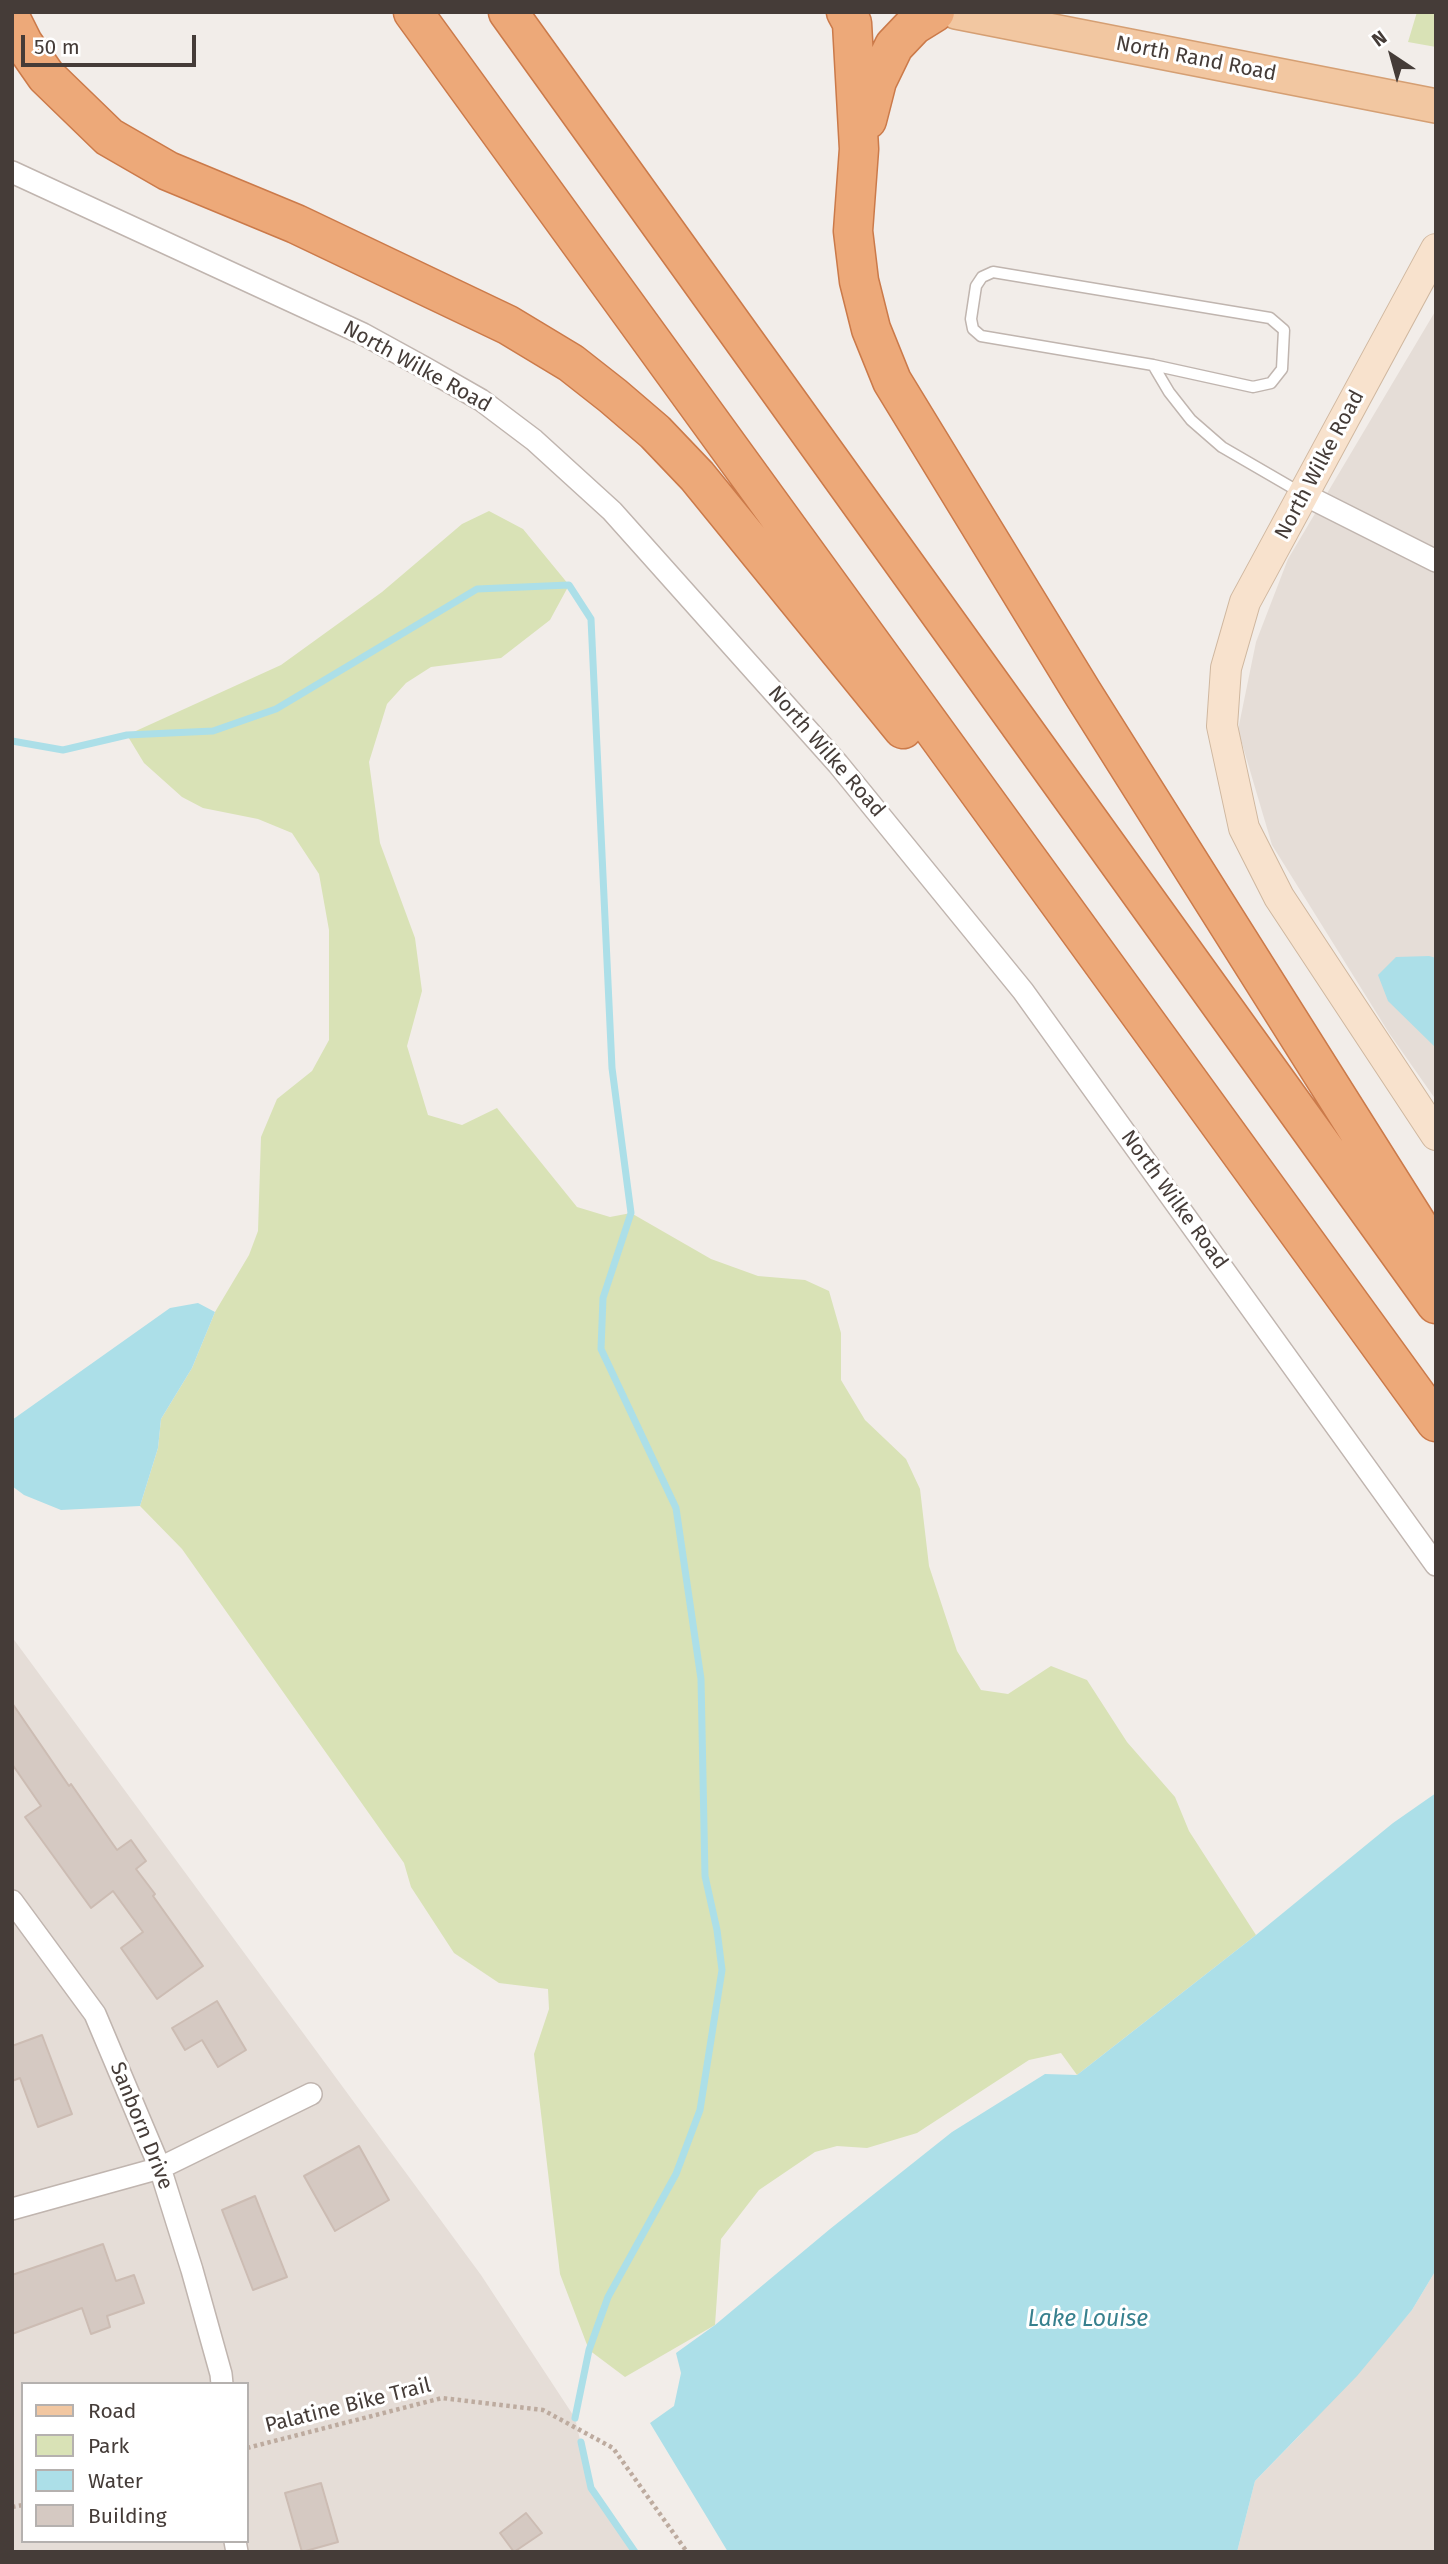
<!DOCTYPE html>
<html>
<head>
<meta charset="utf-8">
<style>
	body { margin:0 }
	#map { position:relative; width:1448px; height:2564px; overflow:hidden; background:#f2ede9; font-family:"Fira Sans",sans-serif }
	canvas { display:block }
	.frame { position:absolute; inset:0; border:14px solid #453c38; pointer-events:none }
	.legend { position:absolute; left:21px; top:2382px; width:228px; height:161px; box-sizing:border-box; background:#fff; border:2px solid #b5b1af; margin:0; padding:9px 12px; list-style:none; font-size:21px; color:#453c38 }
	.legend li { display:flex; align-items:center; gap:14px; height:35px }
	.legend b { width:35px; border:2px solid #b5b1af }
	.north { position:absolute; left:1357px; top:21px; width:70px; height:70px; -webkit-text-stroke:5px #fff; paint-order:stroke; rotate:324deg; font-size:19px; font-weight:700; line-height:28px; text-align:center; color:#453c38 }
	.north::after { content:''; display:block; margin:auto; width:24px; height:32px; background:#453c38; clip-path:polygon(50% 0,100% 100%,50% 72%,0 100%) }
	.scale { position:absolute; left:21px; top:35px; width:175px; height:32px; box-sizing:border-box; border:4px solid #453c38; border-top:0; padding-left:9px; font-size:21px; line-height:24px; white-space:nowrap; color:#453c38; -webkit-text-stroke:5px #fff; paint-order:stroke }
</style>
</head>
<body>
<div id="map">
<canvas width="1448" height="2564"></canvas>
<div class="frame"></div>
<ul class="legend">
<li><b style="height:9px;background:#f2c7a1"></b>Road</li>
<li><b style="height:19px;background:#d9e2b6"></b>Park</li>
<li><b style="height:19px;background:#acdfe8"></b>Water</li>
<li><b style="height:19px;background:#d5c9c2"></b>Building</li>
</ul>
<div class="north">N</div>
<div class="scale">50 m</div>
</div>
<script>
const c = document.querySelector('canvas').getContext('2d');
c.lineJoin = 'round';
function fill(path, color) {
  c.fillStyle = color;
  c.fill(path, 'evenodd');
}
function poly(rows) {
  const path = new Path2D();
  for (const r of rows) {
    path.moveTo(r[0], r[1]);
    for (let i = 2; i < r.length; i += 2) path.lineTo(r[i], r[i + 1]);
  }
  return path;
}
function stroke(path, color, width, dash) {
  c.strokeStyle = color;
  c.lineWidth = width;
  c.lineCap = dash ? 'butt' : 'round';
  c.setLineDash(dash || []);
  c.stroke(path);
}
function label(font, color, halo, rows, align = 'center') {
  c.font = font + ' "Fira Sans",sans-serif';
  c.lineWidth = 6;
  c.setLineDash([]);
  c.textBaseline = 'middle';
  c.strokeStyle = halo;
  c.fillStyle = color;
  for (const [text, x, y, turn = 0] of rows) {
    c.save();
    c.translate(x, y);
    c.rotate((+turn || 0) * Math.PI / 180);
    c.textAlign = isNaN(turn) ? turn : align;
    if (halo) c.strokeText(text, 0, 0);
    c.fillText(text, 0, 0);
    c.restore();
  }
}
fill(poly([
	[1436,310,1436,1100,1389,1033,1272,845,1238,730,1256,642,1288,559],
	[12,1637,481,2275,575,2418,591,2488,635,2552,12,2552],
	[23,2384,247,2384,247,2541,23,2541],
	[1436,2270,1436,2552,1237,2552,1255,2481,1300,2435,1412,2310]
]), '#e5ddd7');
fill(poly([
	[1417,12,1436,12,1436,47,1408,42],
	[489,511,523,529,569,585,550,620,501,658,431,667,406,683,387,704,369,762,380,843,415,938,422,991,407,1046,428,1115,462,1125,497,1108,577,1207,610,1217,631,1213,711,1259,758,1276,805,1280,829,1291,841,1333,841,1380,865,1420,906,1459,920,1489,929,1566,957,1651,981,1690,1008,1694,1051,1666,1087,1680,1127,1742,1175,1797,1189,1831,1256,1935,1077,2075,1061,2053,1029,2060,917,2133,867,2148,837,2146,815,2152,759,2190,721,2239,715,2325,625,2377,589,2350,560,2274,534,2054,549,2009,548,1989,499,1983,454,1953,411,1887,404,1863,182,1549,140,1506,158,1448,161,1419,192,1368,215,1312,249,1255,258,1231,261,1137,277,1099,312,1071,329,1040,329,930,319,874,292,833,258,819,203,808,182,797,144,763,127,735,281,665,382,592,462,524]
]), '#d9e2b6');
fill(poly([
	[1429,956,1436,958,1436,1048,1388,1001,1378,975,1396,957],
	[198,1303,215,1312,192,1368,161,1419,158,1448,140,1506,61,1510,24,1495,12,1486,12,1420,170,1308],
	[1436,1793,1436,2270,1412,2310,1357,2376,1255,2481,1237,2552,728,2552,650,2423,674,2406,681,2373,676,2353,715,2325,830,2229,952,2132,1045,2074,1077,2075,1256,1935,1393,1823]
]), '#acdfe8');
stroke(poly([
	[12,741,63,750,127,735,213,731,276,709,477,589,569,585,591,619,612,1068,631,1213,603,1298,601,1349,676,1508,701,1679,705,1876,717,1930,722,1970,700,2110,676,2174,608,2297,589,2350,575,2418],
	[581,2442,591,2488,635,2552]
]), '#acdfe8', 7);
const building = poly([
	[12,1703,69,1786,71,1784,117,1850,131,1840,146,1861,136,1869,155,1894,153,1896,203,1966,157,1999,121,1948,143,1932,113,1891,91,1908,25,1817,41,1806,12,1764,12,1703],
	[217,2001,246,2050,218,2067,202,2040,185,2050,172,2028,217,2001],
	[42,2035,72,2114,38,2127,20,2078,12,2081,12,2046,42,2035],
	[359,2146,389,2200,335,2231,304,2176,359,2146],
	[255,2196,287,2277,253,2290,222,2210,255,2196],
	[103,2244,116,2281,134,2275,144,2303,107,2316,110,2327,91,2334,82,2308,12,2334,12,2275,103,2244],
	[321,2483,338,2542,302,2552,285,2493,321,2483],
	[526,2513,542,2533,514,2552,500,2533,526,2513]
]);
fill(building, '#d5c9c2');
stroke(building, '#ccbcb3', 2);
const lane = poly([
	[1153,365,1253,387,1271,383,1282,369,1284,330,1270,318,993,272,982,277,976,286,971,319,973,329,981,336,1153,365,1169,392,1191,420,1222,447,1303,494]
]);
const street = poly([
	[12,172,363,334,425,368,481,400,534,440,612,511,838,764,1023,991,1436,1565],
	[1305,495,1436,561],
	[12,1901,95,2014,160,2168,192,2270,221,2374,222,2384],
	[12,2209,160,2168,311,2094],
	[235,2541,237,2552]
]);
const secondary = poly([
	[1436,249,1245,602,1226,668,1222,726,1244,828,1279,897,1436,1135]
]);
const primary = poly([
	[956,12,1436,106]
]);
const highway = poly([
	[413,12,1436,1422],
	[508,12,1436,1304],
	[846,12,852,23,859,149,853,231,859,281,871,329,892,381,1082,692,1436,1254],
	[12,21,23,43,46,76,109,137,168,171,296,224,508,325,571,363,613,396,655,432,697,476,903,729],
	[867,120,877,81,894,46,914,25,935,12]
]);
stroke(lane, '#c0b5af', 13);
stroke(street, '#c0b5af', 24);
stroke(secondary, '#cfb79f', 32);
stroke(primary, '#d59f73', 36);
stroke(highway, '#cb7a4a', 41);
stroke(poly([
	[247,2448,442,2398,543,2410,613,2448,687,2552],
	[12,2507,23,2505]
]), '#bdab9f', 4.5, [3.5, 3.5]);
stroke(lane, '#fff', 10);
stroke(street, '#fff', 21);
stroke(secondary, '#f8e2cd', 30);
stroke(primary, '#f2c7a1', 33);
stroke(highway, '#eda979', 38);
label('21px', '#453c38', '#fff', [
	["North Rand Road",1196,59,11],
	["North Wilke Road",417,367,29],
	["North Wilke Road",1320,465,-62],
	["North Wilke Road",826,752,49],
	["North Wilke Road",1174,1200,54],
	["Sanborn Drive",141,2126,68],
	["Palatine Bike Trail",348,2406,-14]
]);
label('italic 23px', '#37808e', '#fff', [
	["Lake Louise",1088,2320]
]);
</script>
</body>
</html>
